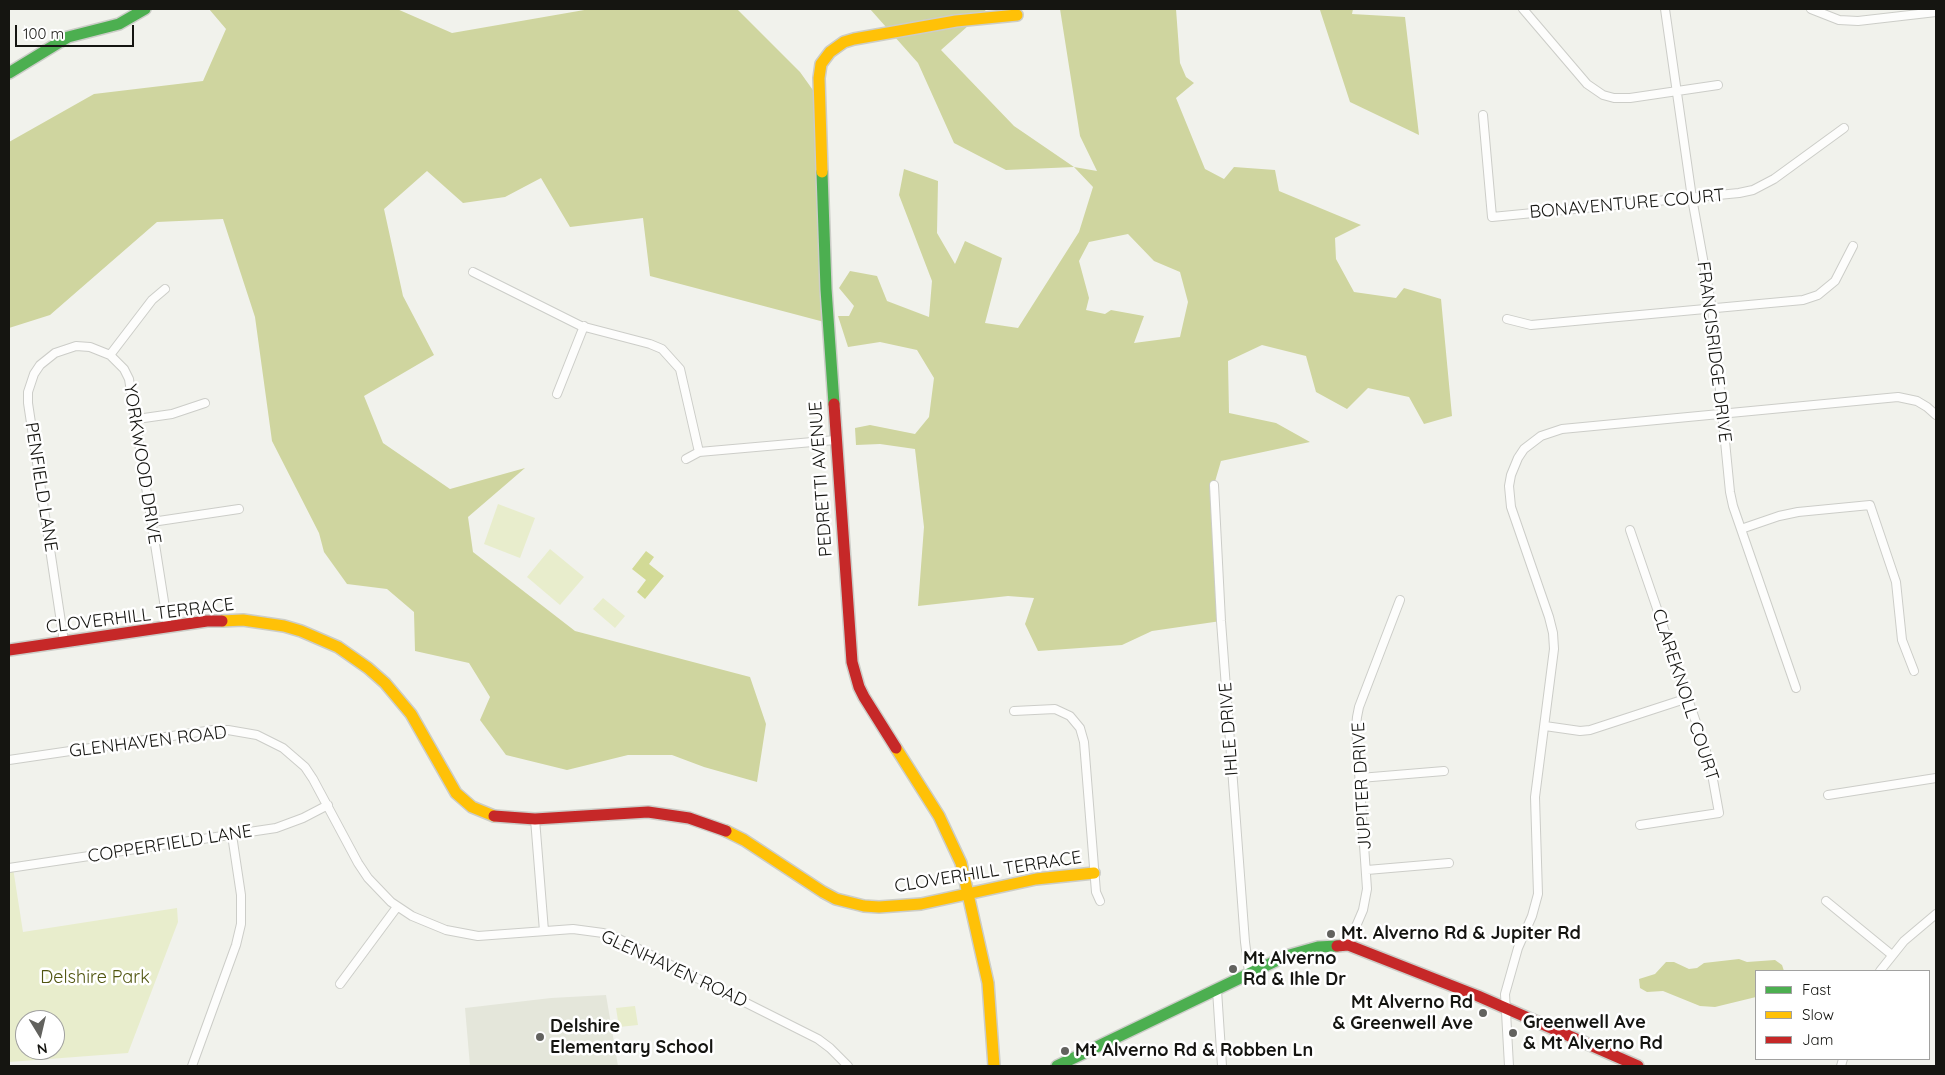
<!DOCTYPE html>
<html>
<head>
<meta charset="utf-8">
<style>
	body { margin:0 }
	#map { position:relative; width:1945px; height:1075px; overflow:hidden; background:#f1f2ec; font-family:Quicksand,sans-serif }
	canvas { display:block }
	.frame { position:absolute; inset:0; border:10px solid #151511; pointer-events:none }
	.legend { position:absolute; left:1755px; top:970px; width:175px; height:90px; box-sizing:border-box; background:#fff; border:1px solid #a1a1a0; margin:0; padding:6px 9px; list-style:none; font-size:15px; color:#151511 }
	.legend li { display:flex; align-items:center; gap:10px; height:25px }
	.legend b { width:25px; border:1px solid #a1a1a0 }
	.north { position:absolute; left:15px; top:1010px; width:50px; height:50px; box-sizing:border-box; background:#fff; border:1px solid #a1a1a0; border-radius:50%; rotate:171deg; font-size:14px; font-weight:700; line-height:20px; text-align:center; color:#151511 }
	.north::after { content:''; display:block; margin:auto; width:18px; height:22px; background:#62625e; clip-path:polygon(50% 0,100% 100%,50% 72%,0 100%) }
	.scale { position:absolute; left:15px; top:25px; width:119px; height:22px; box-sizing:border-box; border:2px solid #151511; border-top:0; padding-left:6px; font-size:15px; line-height:18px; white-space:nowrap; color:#151511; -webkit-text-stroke:4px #fff; paint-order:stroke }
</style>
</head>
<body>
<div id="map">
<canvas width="1945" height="1075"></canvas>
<div class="frame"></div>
<ul class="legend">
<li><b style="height:6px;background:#4caf50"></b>Fast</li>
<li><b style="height:6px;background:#ffc107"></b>Slow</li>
<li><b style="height:6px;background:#c62828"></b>Jam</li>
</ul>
<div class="north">N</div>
<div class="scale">100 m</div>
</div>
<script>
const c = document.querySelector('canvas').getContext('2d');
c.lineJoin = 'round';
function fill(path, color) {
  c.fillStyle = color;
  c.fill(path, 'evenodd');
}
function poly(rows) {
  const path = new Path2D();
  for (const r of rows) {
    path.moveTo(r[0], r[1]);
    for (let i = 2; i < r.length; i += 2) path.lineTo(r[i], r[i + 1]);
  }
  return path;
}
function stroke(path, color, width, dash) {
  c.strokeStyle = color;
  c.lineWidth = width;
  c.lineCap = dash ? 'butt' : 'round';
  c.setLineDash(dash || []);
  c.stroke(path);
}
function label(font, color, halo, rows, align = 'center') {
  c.font = font + ' Quicksand,sans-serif';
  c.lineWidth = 5;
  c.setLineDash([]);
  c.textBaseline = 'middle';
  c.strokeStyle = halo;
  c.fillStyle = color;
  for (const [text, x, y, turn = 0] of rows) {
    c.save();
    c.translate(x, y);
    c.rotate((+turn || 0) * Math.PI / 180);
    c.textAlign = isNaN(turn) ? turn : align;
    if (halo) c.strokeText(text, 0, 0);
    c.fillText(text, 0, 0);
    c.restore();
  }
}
fill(poly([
	[606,995,618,1066,470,1066,465,1008,551,998]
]), '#e4e6da');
fill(poly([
	[498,504,535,518,520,558,484,544],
	[550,549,584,577,560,605,527,577],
	[603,598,625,616,615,628,593,609],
	[9,868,13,868,23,932,177,908,178,922,128,1053,9,1062],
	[25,1020,55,1020,55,1050,25,1050],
	[635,1006,638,1025,619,1027,616,1008]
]), '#e8edcc');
fill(poly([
	[209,9,397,9,452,33,590,9,737,9,800,72,820,100,828,323,650,276,643,218,570,227,541,178,505,197,463,203,427,171,384,209,403,296,434,355,364,396,383,443,450,489,525,468,468,517,473,552,575,631,750,677,766,724,757,782,704,767,672,755,628,755,567,770,506,755,480,720,490,697,469,663,415,651,414,612,387,589,347,584,324,552,319,533,272,441,255,317,223,219,157,222,50,315,9,328,9,142,94,94,203,81,226,29],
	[870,9,987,9,941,50,1014,126,1074,167,1097,171,1080,136,1060,9,1176,9,1180,63,1186,77,1194,83,1176,98,1205,169,1224,179,1234,167,1275,170,1279,191,1361,225,1335,238,1336,259,1354,292,1396,298,1404,288,1441,299,1452,416,1424,424,1409,397,1368,388,1347,409,1316,392,1306,356,1262,345,1228,361,1229,413,1276,423,1310,442,1221,461,1214,485,1221,621,1152,631,1122,645,1038,651,1025,624,1034,598,1008,596,918,606,924,527,915,449,880,444,856,445,855,428,870,425,915,434,929,417,934,378,917,350,880,342,848,347,838,316,849,316,854,306,839,288,850,271,877,276,887,301,929,317,932,281,899,195,904,169,938,181,937,233,955,264,965,241,1002,258,985,323,1018,328,1079,232,1093,187,1074,167,1006,170,954,143,918,63],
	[1128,234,1154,261,1180,272,1188,302,1180,337,1134,343,1144,316,1111,310,1105,314,1086,310,1089,298,1079,261,1089,242],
	[1285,9,1353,9,1352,14,1405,17,1419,135,1350,102,1320,10],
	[1739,959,1747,962,1775,960,1782,965,1784,971,1756,971,1756,997,1715,1007,1700,1006,1663,991,1647,992,1640,988,1639,979,1655,974,1666,962,1674,962,1689,969,1697,968,1704,963]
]), '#cfd59f');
fill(poly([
	[646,551,654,557,649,564,664,576,645,599,637,592,646,580,632,569]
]), '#d2da96');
const street = poly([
	[1523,9,1587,84,1603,95,1614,98,1630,98,1718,85],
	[1665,9,1692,198,1712,309,1730,492,1733,506,1796,688],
	[1811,9,1839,20,1858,21,1936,12],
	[1483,115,1492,217,1739,193,1753,190,1774,179,1844,128],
	[473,272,581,326,650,344,662,349,680,369,699,452],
	[1507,319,1531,325,1803,300,1818,295,1835,281,1853,246],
	[110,355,152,300,165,289],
	[557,394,584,326],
	[137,419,172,414,205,403],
	[686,459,699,452,835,440],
	[1214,485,1221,621,1245,942,1249,972],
	[152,522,239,509],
	[1741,529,1779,516,1798,512,1870,505,1896,582,1902,640,1914,671],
	[1630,530,1710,763,1719,813,1640,825],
	[64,642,28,403,28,392,34,374,40,365,55,353,76,346,90,347,110,355,124,369,129,379,168,627],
	[1014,711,1055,709,1070,716,1080,728,1084,742,1096,892,1100,901],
	[1545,726,1580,731,1590,730,1688,698],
	[9,760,213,730,228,730,257,735,283,748,305,767,313,779,358,863,368,878,391,902,412,916,446,930,478,936,573,929,603,933,617,938,818,1039,830,1048,848,1066],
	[1360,778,1444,771],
	[1828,795,1936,778],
	[535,819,544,931],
	[9,868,276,828,303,818,328,805],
	[1367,870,1449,863],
	[1826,901,1892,955],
	[1348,945,1363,910,1367,889,1356,728,1357,717,1359,707,1400,600],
	[1880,971,1904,941,1936,914],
	[340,984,397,907],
	[1217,990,1222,1066],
	[192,1066,236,945,241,924,241,895,232,835],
	[1509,1066,1505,994,1518,948,1532,916,1538,894,1535,797,1554,649,1553,633,1549,617,1511,507,1509,486,1511,475,1518,458,1524,449,1541,436,1562,429,1898,397,1917,401,1927,407,1936,415],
	[1841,1066,1843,1059]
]);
const fast = poly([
	[9,73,68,37,119,24,145,9],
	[822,172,826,289,834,404],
	[1057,1066,1286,956,1318,947,1337,946]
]);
const slow = poly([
	[822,172,819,78,821,64,830,52,844,42,854,39,956,21,1017,15],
	[222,621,243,620,284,626,301,631,338,647,368,668,385,683,411,714,456,793,472,807,494,816],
	[896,748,939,816,961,863,988,983,994,1066],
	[726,831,744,840,823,892,836,899,864,906,879,907,921,904,1036,879,1094,873]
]);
const jam = poly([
	[834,404,852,662,859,687,864,697,896,748],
	[9,650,207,621,222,621],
	[494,816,535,819,648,812,689,818,726,831],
	[1337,946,1348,945,1478,996,1638,1066]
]);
stroke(street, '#cccdc8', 10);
stroke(fast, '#cccdc8', 14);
stroke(slow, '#cccdc8', 14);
stroke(jam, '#cccdc8', 14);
stroke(street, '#fdfdfc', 8);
stroke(fast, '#4caf50', 11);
stroke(slow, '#ffc107', 11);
stroke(jam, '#c62828', 11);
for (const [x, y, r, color] of [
	[1331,934,5,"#62625e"],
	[1233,969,5,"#62625e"],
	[1483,1013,5,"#62625e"],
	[1513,1033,5,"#62625e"],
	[540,1037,5,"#62625e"],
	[1065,1051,5,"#62625e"]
]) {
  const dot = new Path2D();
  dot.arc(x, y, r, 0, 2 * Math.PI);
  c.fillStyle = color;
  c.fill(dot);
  stroke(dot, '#fff', 2);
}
label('18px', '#151511', '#fff', [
	["BONAVENTURE COURT",1627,204,-5],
	["FRANCISRIDGE DRIVE",1714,352,83],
	["YORKWOOD DRIVE",142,464,81],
	["PEDRETTI AVENUE",821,479,-94],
	["PENFIELD LANE",41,487,81],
	["CLOVERHILL TERRACE",140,616,-7],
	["CLAREKNOLL COURT",1685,695,72],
	["IHLE DRIVE",1229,729,-94],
	["GLENHAVEN ROAD",148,742,-7],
	["JUPITER DRIVE",1362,786,-93],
	["COPPERFIELD LANE",170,844,-9],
	["CLOVERHILL TERRACE",988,872,-9],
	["GLENHAVEN ROAD",674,969,25]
]);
label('bold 18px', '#151511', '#fff', [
	["Mt. Alverno Rd & Jupiter Rd",1341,934],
	["Mt Alverno",1243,959],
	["Rd & Ihle Dr",1243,980],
	["Mt Alverno Rd",1473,1003,"right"],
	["& Greenwell Ave",1473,1024,"right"],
	["Greenwell Ave",1523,1023],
	["& Mt Alverno Rd",1523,1044],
	["Delshire",550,1027],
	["Elementary School",550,1048],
	["Mt Alverno Rd & Robben Ln",1075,1051]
], 'left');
label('18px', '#50550f', '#fff', [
	["Delshire Park",95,978]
]);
</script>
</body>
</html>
